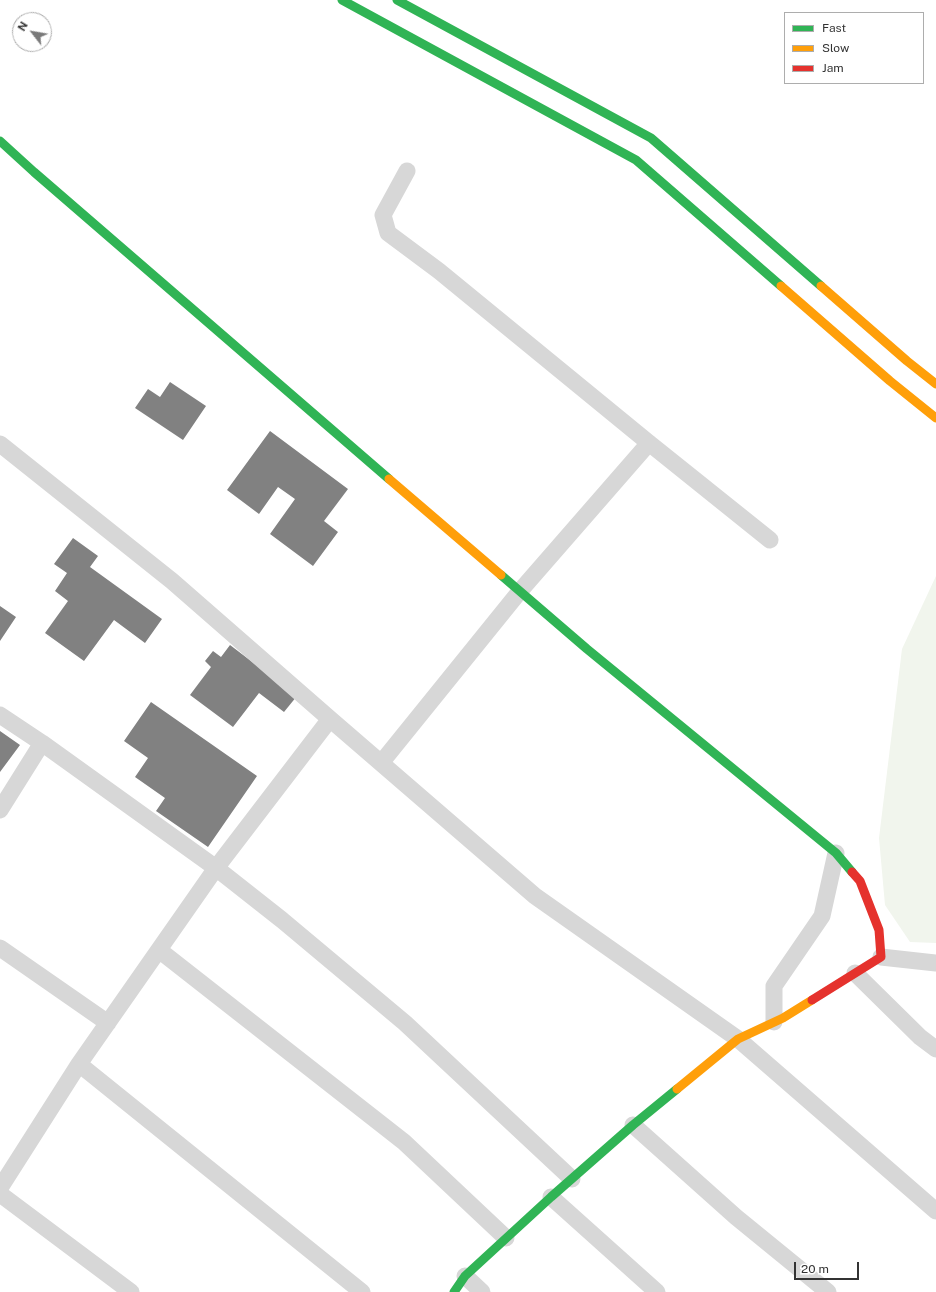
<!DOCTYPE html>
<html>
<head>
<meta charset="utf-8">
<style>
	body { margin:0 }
	#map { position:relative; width:936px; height:1292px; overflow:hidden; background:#fff; font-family:"Public Sans",sans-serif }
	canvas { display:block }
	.legend { position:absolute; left:784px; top:12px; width:140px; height:72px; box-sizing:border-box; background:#fff; border:1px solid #adadad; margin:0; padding:5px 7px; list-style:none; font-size:12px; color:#333 }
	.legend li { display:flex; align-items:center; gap:8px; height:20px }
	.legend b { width:20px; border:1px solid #adadad }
	.north { position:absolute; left:12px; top:12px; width:40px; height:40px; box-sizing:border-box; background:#fff; border:1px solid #adadad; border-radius:50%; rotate:301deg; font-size:11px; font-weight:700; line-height:16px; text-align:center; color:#333 }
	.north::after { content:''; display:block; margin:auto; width:14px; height:18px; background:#7a7a7a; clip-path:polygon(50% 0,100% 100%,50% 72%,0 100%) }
	.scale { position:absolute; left:794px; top:1262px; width:65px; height:18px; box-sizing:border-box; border:2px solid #333; border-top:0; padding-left:5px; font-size:12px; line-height:14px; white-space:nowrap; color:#333; -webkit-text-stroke:3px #fff; paint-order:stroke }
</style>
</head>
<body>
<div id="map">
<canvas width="936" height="1292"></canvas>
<ul class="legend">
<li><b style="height:5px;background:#30b455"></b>Fast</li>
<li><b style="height:5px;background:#ff9f0a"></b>Slow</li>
<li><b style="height:5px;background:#e5322d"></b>Jam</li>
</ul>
<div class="north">N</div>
<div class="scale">20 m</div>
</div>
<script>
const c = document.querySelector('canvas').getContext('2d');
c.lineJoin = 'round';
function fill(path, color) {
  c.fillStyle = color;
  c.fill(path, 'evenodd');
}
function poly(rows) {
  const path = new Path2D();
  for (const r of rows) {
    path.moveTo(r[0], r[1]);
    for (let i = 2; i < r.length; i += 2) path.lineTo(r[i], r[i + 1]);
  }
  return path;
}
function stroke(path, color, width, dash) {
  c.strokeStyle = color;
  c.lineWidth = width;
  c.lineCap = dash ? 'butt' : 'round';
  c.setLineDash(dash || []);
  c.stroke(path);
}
fill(poly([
	[936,576,936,943,910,942,885,905,879,838,902,649]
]), '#f1f5ed');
fill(poly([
	[170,382,206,406,183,440,135,408,148,389,160,397],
	[270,431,348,489,324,521,338,532,313,566,270,534,295,499,278,487,259,514,227,490],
	[73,538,98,556,90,567,162,619,145,643,114,620,84,661,45,633,68,601,55,591,67,573,54,564],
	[0,606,16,617,0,641],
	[230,645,297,696,284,712,259,693,233,727,190,695,211,667,205,661,213,651,221,657],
	[151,702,257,776,208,847,156,811,165,798,135,777,148,758,124,741],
	[0,731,20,745,0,772]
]), '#818181');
stroke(poly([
	[407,171,383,215,388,233,439,271,649,443,770,540],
	[0,444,172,581,330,719,535,896,738,1039,936,1211],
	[0,715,42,743,216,868,282,920,405,1023,572,1179],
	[381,763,520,591,649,443],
	[0,810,42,743],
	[0,948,108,1023],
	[159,950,404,1142,506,1238],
	[881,957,936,963],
	[855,973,920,1037,936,1049],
	[774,1022,774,986,822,916,836,853],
	[79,1064,362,1292],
	[633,1125,736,1217,828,1292],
	[0,1188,79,1064,216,868,330,719],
	[0,1194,131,1292],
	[551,1197,657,1292],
	[465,1276,482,1292]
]), '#d7d7d7', 17);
stroke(poly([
	[342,0,636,160,781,286],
	[397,0,651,138,821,286],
	[0,141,34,172,389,479],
	[501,575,587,649,836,853,852,872],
	[454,1292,465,1276,551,1197,633,1125,677,1089]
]), '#30b455', 9);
stroke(poly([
	[781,286,890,381,936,418],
	[821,286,907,361,936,384],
	[389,479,501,575],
	[677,1089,738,1039,783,1018,812,1000]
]), '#ff9f0a', 9);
stroke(poly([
	[812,1000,881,957,879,930,860,881,852,872]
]), '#e5322d', 9);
</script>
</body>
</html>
